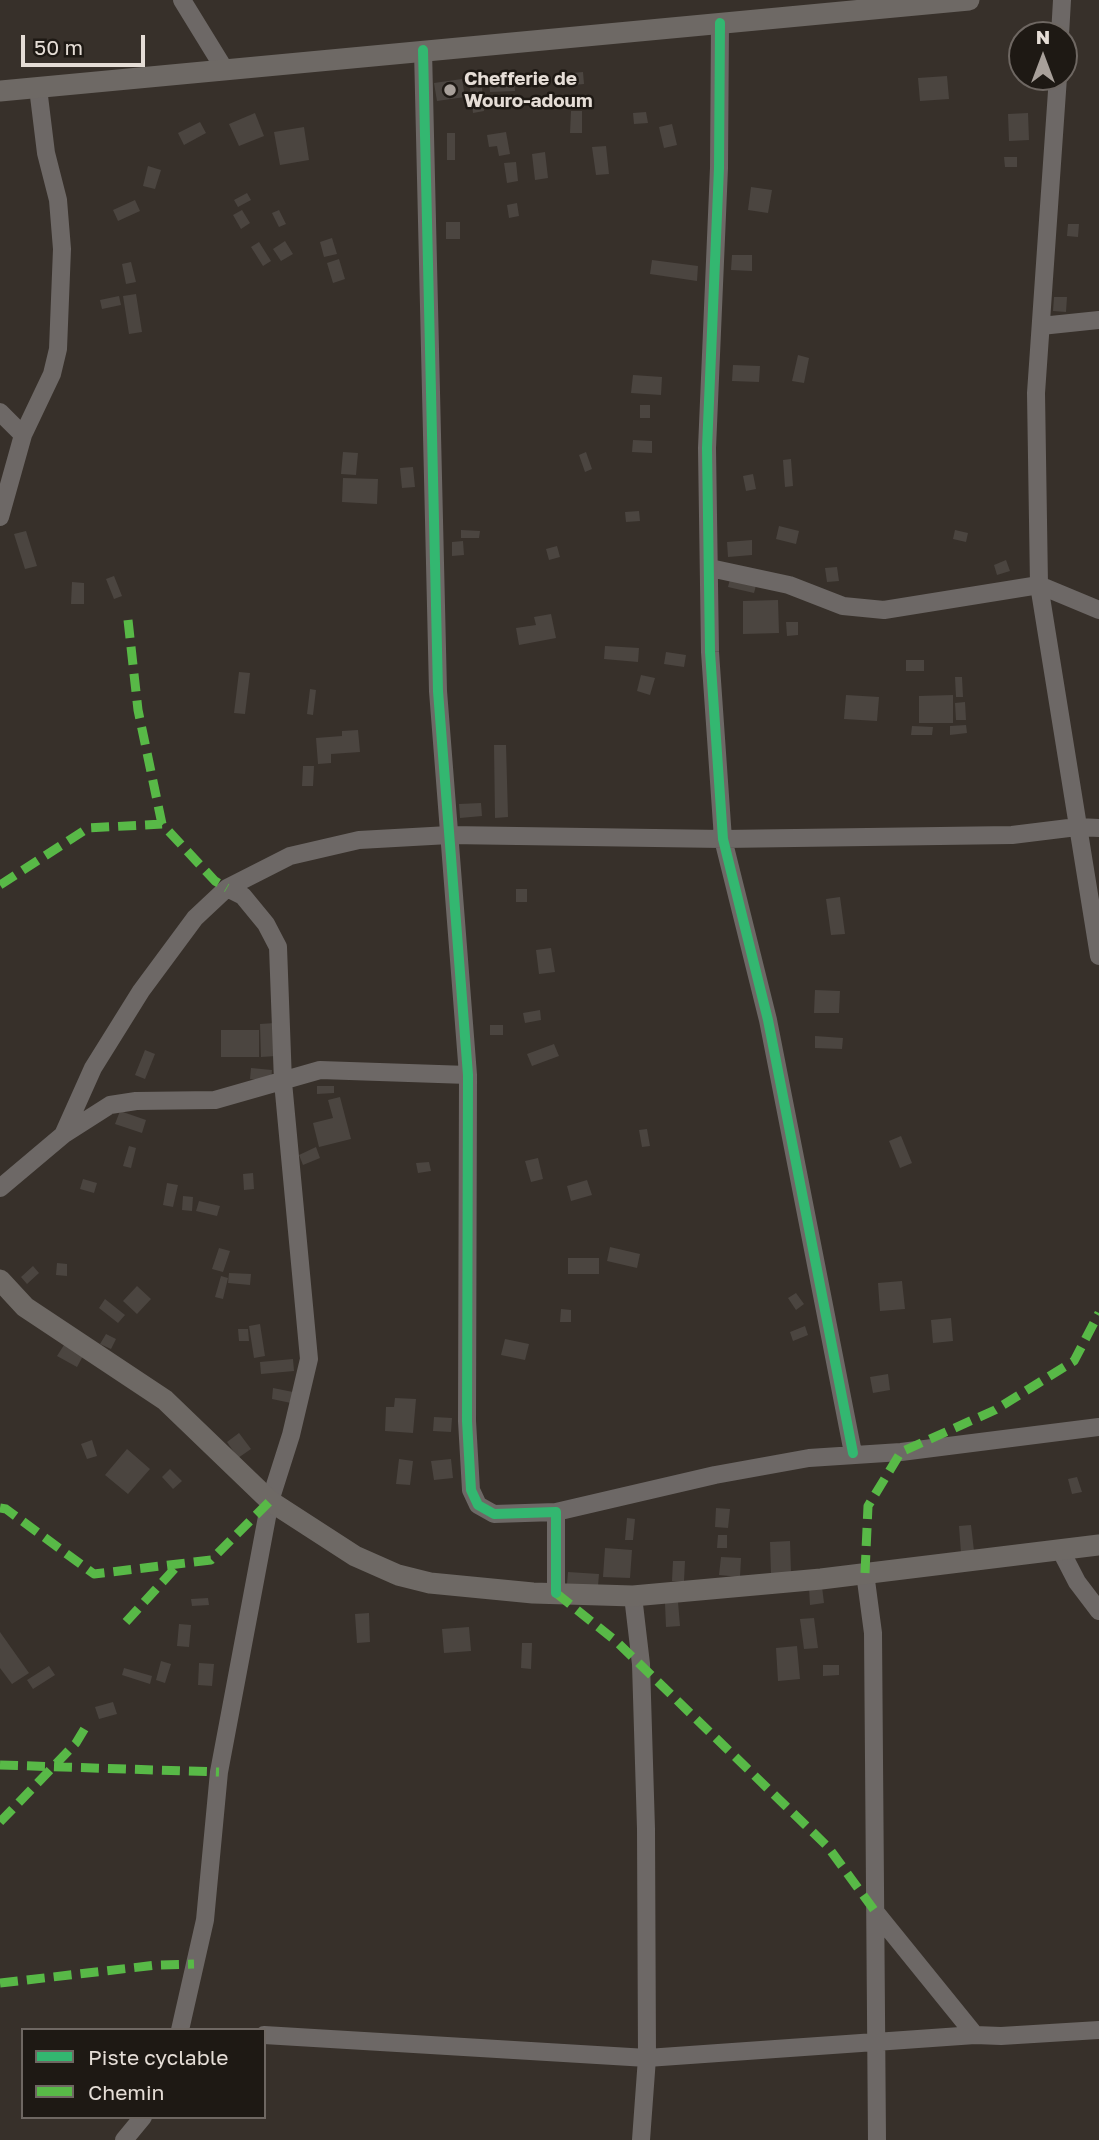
<!DOCTYPE html>
<html>
<head>
<meta charset="utf-8">
<style>
	body { margin:0 }
	#map { position:relative; width:1099px; height:2140px; overflow:hidden; background:#37302a; font-family:"Golos Text",sans-serif }
	canvas { display:block }
	.legend { position:absolute; left:21px; top:2028px; width:245px; height:91px; box-sizing:border-box; background:#1e1914; border:2px solid #6e6762; margin:0; padding:9px 12px; list-style:none; font-size:21px; color:#e5ddd6 }
	.legend li { display:flex; align-items:center; gap:14px; height:35px }
	.legend b { width:35px; border:2px solid #6e6762 }
	.north { position:absolute; left:1008px; top:21px; width:70px; height:70px; box-sizing:border-box; background:#1e1914; border:2px solid #6e6762; border-radius:50%; rotate:0deg; font-size:19px; font-weight:700; line-height:28px; text-align:center; color:#e5ddd6 }
	.north::after { content:''; display:block; margin:auto; width:24px; height:32px; background:#a8a09a; clip-path:polygon(50% 0,100% 100%,50% 72%,0 100%) }
	.scale { position:absolute; left:21px; top:35px; width:124px; height:32px; box-sizing:border-box; border:4px solid #e5ddd6; border-top:0; padding-left:9px; font-size:21px; line-height:24px; white-space:nowrap; color:#e5ddd6; -webkit-text-stroke:5px #1e1914; paint-order:stroke }
</style>
</head>
<body>
<div id="map">
<canvas width="1099" height="2140"></canvas>
<ul class="legend">
<li><b style="height:9px;background:#33b770"></b>Piste cyclable</li>
<li><b style="height:9px;background:#58b947"></b>Chemin</li>
</ul>
<div class="north">N</div>
<div class="scale">50 m</div>
</div>
<script>
const c = document.querySelector('canvas').getContext('2d');
c.lineJoin = 'round';
function fill(path, color) {
  c.fillStyle = color;
  c.fill(path, 'evenodd');
}
function poly(rows) {
  const path = new Path2D();
  for (const r of rows) {
    path.moveTo(r[0], r[1]);
    for (let i = 2; i < r.length; i += 2) path.lineTo(r[i], r[i + 1]);
  }
  return path;
}
function stroke(path, color, width, dash) {
  c.strokeStyle = color;
  c.lineWidth = width;
  c.lineCap = dash ? 'butt' : 'round';
  c.setLineDash(dash || []);
  c.stroke(path);
}
function label(font, color, halo, rows, align = 'center') {
  c.font = font + ' "Golos Text",sans-serif';
  c.lineWidth = 5;
  c.setLineDash([]);
  c.textBaseline = 'middle';
  c.strokeStyle = halo;
  c.fillStyle = color;
  for (const [text, x, y, turn = 0] of rows) {
    c.save();
    c.translate(x, y);
    c.rotate((+turn || 0) * Math.PI / 180);
    c.textAlign = isNaN(turn) ? turn : align;
    if (halo) c.strokeText(text, 0, 0);
    c.fillText(text, 0, 0);
    c.restore();
  }
}
fill(poly([
	[583,72,584,84,563,86,561,74],
	[947,76,949,99,920,101,918,78],
	[462,79,465,97,437,101,434,83],
	[514,81,515,91,490,92,489,82],
	[482,87,484,111,473,113,470,88],
	[571,111,582,111,582,133,570,133],
	[646,112,648,123,634,124,633,113],
	[255,113,264,136,239,146,229,124],
	[1028,113,1029,140,1009,141,1008,114],
	[200,122,206,133,184,145,178,133],
	[672,124,677,145,664,148,659,127],
	[304,127,309,160,280,165,274,132],
	[506,132,510,154,499,156,497,146,489,147,487,135],
	[447,133,455,133,455,160,447,160],
	[606,146,609,174,596,175,592,147],
	[545,152,548,178,535,180,532,154],
	[1004,157,1017,157,1017,167,1005,167],
	[516,162,518,181,507,183,504,163],
	[148,166,161,170,155,189,143,186],
	[751,187,772,190,768,213,748,210],
	[247,193,251,200,238,207,234,200],
	[135,200,140,211,118,221,113,210],
	[517,203,519,216,509,218,507,205],
	[242,210,250,223,241,229,233,215],
	[279,210,286,224,279,227,272,213],
	[446,222,460,222,460,239,446,239],
	[1068,224,1079,224,1078,237,1067,236],
	[332,238,337,254,324,257,320,242],
	[285,241,293,254,281,261,273,249],
	[259,242,271,261,263,266,251,247],
	[732,255,752,255,752,271,731,270],
	[339,259,345,279,333,283,327,263],
	[652,260,698,266,697,281,650,274],
	[131,262,136,282,126,284,122,264],
	[136,294,142,332,129,334,123,296],
	[119,296,121,305,102,309,100,300],
	[1054,297,1067,297,1066,312,1053,311],
	[798,355,809,358,804,383,792,381],
	[733,365,760,366,759,382,732,381],
	[633,375,662,377,661,395,631,393],
	[640,405,650,405,650,418,640,418],
	[633,440,652,441,652,453,632,452],
	[343,452,358,453,356,475,341,474],
	[586,452,592,469,585,472,579,455],
	[791,459,793,486,785,487,783,460],
	[413,467,415,487,402,488,400,468],
	[753,474,756,489,746,491,743,476],
	[343,478,378,479,377,504,342,502],
	[639,511,640,521,626,522,625,512],
	[779,526,799,531,796,544,776,539],
	[461,530,480,531,479,538,461,538],
	[955,530,968,533,966,542,953,539],
	[26,531,37,566,25,569,14,534],
	[752,540,752,555,728,557,727,542],
	[463,541,464,555,452,556,452,542],
	[557,546,560,557,549,560,546,549],
	[1006,560,1010,571,997,575,994,565],
	[837,567,839,581,827,582,825,568],
	[731,575,757,582,754,593,728,587],
	[114,576,122,596,114,599,106,579],
	[72,582,84,583,84,604,71,604],
	[778,600,779,633,743,634,743,601],
	[551,614,556,638,519,645,516,628,536,625,534,617],
	[786,622,798,622,798,635,787,636],
	[605,646,639,648,638,662,604,659],
	[666,652,686,655,684,667,664,664],
	[906,660,924,660,924,671,906,671],
	[239,672,250,673,245,714,234,713],
	[641,675,655,678,650,695,637,691],
	[955,677,962,677,963,697,956,697],
	[310,689,316,690,313,715,307,714],
	[846,695,879,697,877,721,844,719],
	[953,695,953,723,919,723,919,696],
	[965,702,966,720,956,720,955,703],
	[966,725,967,733,950,735,950,726],
	[912,726,933,727,932,735,911,735],
	[358,730,360,752,331,754,331,763,318,764,316,738,342,736,342,731],
	[494,745,506,745,508,817,495,818],
	[303,766,314,766,313,786,302,786],
	[481,803,482,816,460,818,459,804],
	[516,889,527,889,527,902,516,902],
	[840,897,845,934,831,935,826,899],
	[551,948,555,972,539,974,536,950],
	[815,990,840,991,839,1013,814,1013],
	[540,1010,541,1020,525,1023,523,1013],
	[275,1023,276,1056,261,1057,260,1024],
	[490,1025,503,1025,503,1035,490,1035],
	[221,1030,259,1030,259,1057,221,1057],
	[815,1036,843,1038,842,1049,815,1048],
	[554,1044,559,1056,532,1066,527,1054],
	[145,1050,155,1054,145,1079,135,1075],
	[251,1068,272,1070,271,1081,250,1079],
	[317,1086,334,1086,334,1093,317,1094],
	[340,1097,351,1139,319,1147,313,1123,333,1118,328,1100],
	[120,1111,146,1120,142,1133,115,1124],
	[647,1129,650,1146,642,1147,639,1130],
	[901,1136,912,1163,900,1168,889,1141],
	[129,1146,136,1148,131,1168,123,1166],
	[316,1147,320,1158,303,1165,299,1155],
	[538,1158,543,1179,531,1182,525,1161],
	[429,1162,431,1171,418,1173,416,1163],
	[253,1173,254,1189,244,1190,243,1174],
	[83,1179,97,1183,94,1193,80,1189],
	[587,1180,592,1195,571,1201,567,1186],
	[167,1183,178,1185,173,1207,163,1205],
	[183,1196,193,1197,192,1211,182,1210],
	[199,1201,220,1206,217,1216,196,1211],
	[610,1247,640,1254,637,1268,607,1261],
	[219,1248,230,1251,223,1272,212,1269],
	[568,1258,599,1258,599,1274,568,1274],
	[57,1263,67,1264,67,1276,56,1275],
	[33,1266,39,1273,27,1284,21,1277],
	[229,1273,251,1274,250,1285,228,1283],
	[221,1276,228,1278,223,1299,215,1297],
	[902,1281,905,1309,880,1311,878,1283],
	[137,1286,151,1299,137,1314,123,1301],
	[796,1293,804,1304,796,1310,788,1298],
	[105,1299,125,1315,118,1323,99,1308],
	[561,1309,571,1310,571,1322,560,1322],
	[951,1318,953,1341,933,1343,931,1320],
	[260,1324,265,1356,254,1358,249,1326],
	[805,1326,808,1335,793,1341,790,1332],
	[238,1329,248,1329,249,1341,239,1341],
	[106,1334,116,1339,111,1349,100,1344],
	[505,1339,529,1344,525,1360,501,1355],
	[64,1345,83,1356,77,1367,57,1356],
	[293,1359,294,1371,261,1374,260,1362],
	[888,1374,890,1390,873,1393,870,1377],
	[273,1388,293,1392,291,1403,272,1399],
	[395,1398,416,1399,413,1433,385,1431,386,1407,394,1407],
	[434,1417,452,1418,451,1432,433,1431],
	[239,1433,251,1449,238,1458,227,1442],
	[92,1440,97,1456,87,1459,81,1444],
	[127,1449,150,1469,128,1494,105,1475],
	[399,1459,413,1461,410,1485,396,1484],
	[451,1459,453,1478,434,1480,431,1461],
	[170,1469,182,1481,173,1489,162,1477],
	[1077,1477,1082,1492,1072,1494,1068,1479],
	[716,1508,730,1509,728,1528,715,1527],
	[627,1518,635,1519,633,1540,625,1540],
	[971,1525,974,1551,961,1553,959,1526],
	[718,1535,727,1535,727,1548,717,1548],
	[790,1541,791,1573,771,1574,770,1542],
	[605,1548,632,1550,630,1578,603,1577],
	[721,1557,741,1558,740,1577,719,1575],
	[673,1561,685,1561,684,1581,672,1581],
	[568,1572,599,1574,598,1586,567,1584],
	[822,1587,824,1603,810,1605,809,1588],
	[208,1598,209,1605,192,1606,191,1599],
	[678,1602,680,1626,666,1627,665,1603],
	[369,1613,370,1642,357,1643,355,1614],
	[814,1618,818,1648,804,1649,800,1619],
	[179,1624,191,1625,189,1647,177,1646],
	[469,1627,471,1651,444,1653,442,1629],
	[0,1632,29,1673,12,1684,0,1668],
	[522,1643,532,1643,531,1669,521,1668],
	[797,1646,800,1679,778,1681,776,1648],
	[161,1661,171,1664,165,1683,156,1680],
	[199,1663,214,1664,212,1686,198,1685],
	[823,1665,839,1665,839,1675,823,1676],
	[49,1666,55,1675,33,1689,27,1680],
	[124,1668,152,1676,150,1684,122,1675],
	[113,1702,117,1714,99,1719,95,1707]
]), '#4b4540');
stroke(poly([
	[182,0,225,70],
	[720,23,719,168,707,448,710,652,723,839,768,1020,853,1453],
	[1060,35,1062,0],
	[423,50,438,691,468,1075,467,1421,471,1490,478,1505,494,1514,556,1512,556,1593],
	[1058,77,1036,393,1039,585,1099,956],
	[1041,326,1099,320],
	[0,412,23,435],
	[0,517,23,435,52,374,58,349,62,249,58,200,46,153,38,88],
	[710,568,789,585,843,606,884,610,1039,585,1099,610],
	[63,1135,93,1068,141,991,195,918,227,888,290,856,359,840,449,835,723,839,1012,835,1077,827,1099,828],
	[0,1188,63,1135,110,1105,136,1101,215,1100,320,1070,468,1075],
	[556,1512,715,1475,809,1458,901,1452,1099,1427],
	[1061,1551,1077,1582,1099,1611],
	[865,1573,873,1633,877,2140],
	[633,1596,641,1664,646,1829,647,2058,641,2140],
	[877,1914,975,2035,1001,2036,1099,2030],
	[180,2030,205,1920,219,1772,270,1501,291,1435,309,1359,283,1082,278,947,266,924,243,896,227,888],
	[264,2035,647,2058,975,2035],
	[124,2140,143,2117]
]), '#6d6866', 18);
stroke(poly([
	[0,91,969,0],
	[0,1280,25,1307,165,1400,270,1501,355,1556,398,1575,430,1583,533,1593,633,1596,821,1579,1099,1545]
]), '#6e6965', 21);
stroke(poly([
	[128,620,138,710,162,824],
	[0,885,88,828,162,824,215,881,227,888],
	[0,1508,6,1509,94,1574,211,1560,270,1501],
	[865,1573,868,1506,901,1452,995,1410,1074,1361,1099,1313],
	[556,1593,617,1642,828,1847,877,1914],
	[126,1622,178,1565],
	[0,1765,219,1772],
	[0,1822,76,1743,85,1728],
	[0,1983,157,1965,194,1964]
]), '#58b947', 9, [18, 9]);
stroke(poly([
	[720,23,719,168,707,448,710,652,723,839,768,1020,853,1453],
	[423,50,438,691,468,1075,467,1421,471,1490,478,1505,494,1514,556,1512,556,1593]
]), '#33b770', 10);
for (const [x, y, r, color] of [
	[450,90,7,"#a8a09a"]
]) {
  const dot = new Path2D();
  dot.arc(x, y, r, 0, 2 * Math.PI);
  c.fillStyle = color;
  c.fill(dot);
  stroke(dot, '#1e1914', 2.5);
}
label('bold 19px', '#e5ddd6', '#1e1914', [
	["Chefferie de",464,79],
	["Wouro-adoum",464,101]
], 'left');
</script>
</body>
</html>
